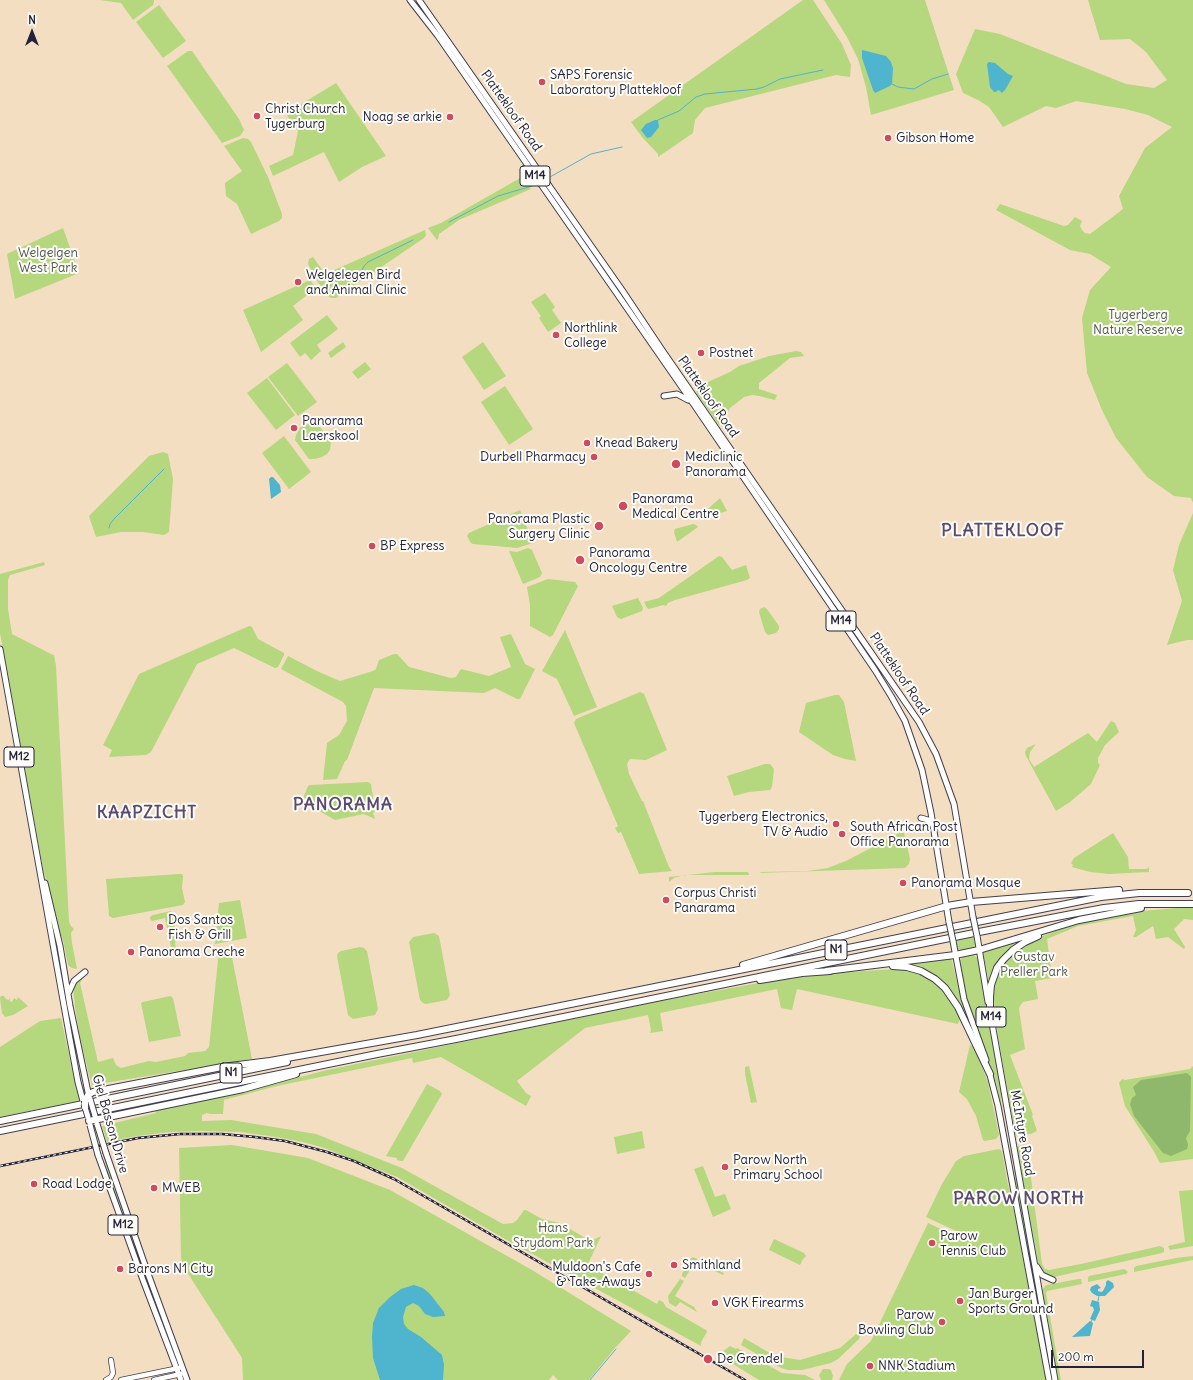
<!DOCTYPE html>
<html>
<head>
<meta charset="utf-8">
<style>
	body { margin:0 }
	#map { position:relative; width:1193px; height:1380px; overflow:hidden; background:#f4dec1; font-family:Delius,sans-serif }
	canvas { display:block }
	.north { position:absolute; left:12px; top:12px; width:40px; height:40px; -webkit-text-stroke:3px #fdfcf7; paint-order:stroke; rotate:0deg; font-size:11px; font-weight:700; line-height:16px; text-align:center; color:#22223b }
	.north::after { content:''; display:block; margin:auto; width:14px; height:18px; background:#22223b; clip-path:polygon(50% 0,100% 100%,50% 72%,0 100%) }
	.scale { position:absolute; left:1051px; top:1350px; width:93px; height:18px; box-sizing:border-box; border:2px solid #22223b; border-top:0; padding-left:5px; font-size:12px; line-height:14px; white-space:nowrap; color:#22223b; -webkit-text-stroke:3px #fdfcf7; paint-order:stroke }
</style>
</head>
<body>
<div id="map">
<canvas width="1193" height="1380"></canvas>
<div class="north">N</div>
<div class="scale">200 m</div>
</div>
<script>
const c = document.querySelector('canvas').getContext('2d');
c.lineJoin = 'round';
function fill(path, color) {
  c.fillStyle = color;
  c.fill(path, 'evenodd');
}
function poly(rows) {
  const path = new Path2D();
  for (const r of rows) {
    path.moveTo(r[0], r[1]);
    for (let i = 2; i < r.length; i += 2) path.lineTo(r[i], r[i + 1]);
  }
  return path;
}
function stroke(path, color, width, dash) {
  c.strokeStyle = color;
  c.lineWidth = width;
  c.lineCap = dash ? 'butt' : 'round';
  c.setLineDash(dash || []);
  c.stroke(path);
}
function label(font, color, halo, rows, align = 'center') {
  c.font = font + ' Delius,sans-serif';
  c.lineWidth = 4;
  c.setLineDash([]);
  c.textBaseline = 'middle';
  c.strokeStyle = halo;
  c.fillStyle = color;
  for (const [text, x, y, turn = 0] of rows) {
    c.save();
    c.translate(x, y);
    c.rotate((+turn || 0) * Math.PI / 180);
    c.textAlign = isNaN(turn) ? turn : align;
    if (halo) c.strokeText(text, 0, 0);
    c.fillText(text, 0, 0);
    c.restore();
  }
}
fill(poly([
	[100,0,154,0,154,2,153,5,133,20,121,3],
	[803,0,813,0,842,44,851,65,850,77,836,75,705,108,695,120,693,133,658,157,658,154,642,137,631,122],
	[824,0,925,0,954,90,871,115,866,87,858,59,847,37],
	[1088,0,1193,0,1193,503,1191,498,1174,496,1147,477,1116,438,1102,410,1087,373,1082,318,1090,290,1111,267,1090,254,1070,250,996,210,1000,204,1064,226,1068,225,1075,217,1082,221,1080,226,1082,230,1085,233,1090,234,1123,209,1119,196,1145,148,1172,127,1148,115,1125,109,1076,101,1056,108,1046,106,1003,127,989,107,978,100,963,93,956,74,975,29,1000,34,1126,84,1154,88,1167,80,1146,52,1130,39,1100,40],
	[159,5,186,41,163,58,136,22],
	[188,51,192,51,239,119,244,130,240,136,222,143,167,66],
	[336,83,386,156,362,167,339,182,324,152,273,176,269,166,293,155,298,131,284,111,296,111,298,106],
	[243,138,248,139,251,142,268,177,282,214,282,218,279,221,251,234,237,204,226,196,225,183,242,171,224,146],
	[522,177,531,189,459,220,439,234,438,239,437,240,428,228,441,223],
	[63,228,79,273,15,299,7,254],
	[425,230,426,235,424,238,336,298,331,298,328,296,315,278,308,264,309,259,313,257,325,274],
	[310,280,316,288,293,306,303,320,261,352,243,310],
	[545,293,555,307,552,310,561,323,548,332,539,318,541,316,531,302],
	[327,315,338,329,317,345,321,351,311,360,305,353,300,357,290,343],
	[343,342,346,347,331,358,328,353],
	[483,342,506,376,484,390,462,357],
	[796,351,801,352,804,356,790,358,759,383,759,389,777,395,775,400,759,396,752,395,744,397,730,408,724,421,719,425,697,394,696,390,699,386,730,372,739,366,769,356],
	[365,362,371,369,358,379,352,372],
	[287,363,317,402,298,416,268,377],
	[267,378,295,415,276,430,247,393],
	[505,386,533,429,509,445,481,402],
	[312,423,317,423,331,442,330,450,327,454,322,457,315,459,309,459,295,440,296,435,300,428,304,425],
	[284,436,311,472,289,489,262,453],
	[163,452,168,454,173,479,169,532,164,535,143,532,121,532,96,537,89,516,149,456],
	[720,498,727,511,701,519,698,518],
	[520,510,533,543,517,548,473,544,471,543,467,536,469,533],
	[1193,513,1193,640,1187,640,1167,645,1182,601,1173,570,1179,545],
	[693,524,696,525,698,527,677,542,674,532,675,529],
	[528,548,532,550,542,573,540,577,523,584,509,551,517,552],
	[719,556,722,557,732,570,746,565,750,578,747,580,675,600,668,603,666,606,663,605,649,609,647,608,644,602,659,598],
	[44,562,45,565,10,575,8,580,8,609,12,634,53,655,54,655,56,666,69,922,71,926,74,929,71,933,72,943,77,969,72,968,68,965,63,940,60,934,43,869,0,633,0,574],
	[548,579,575,582,578,586,553,635,550,637,530,626,530,605,527,587],
	[638,598,643,608,642,611,621,619,617,617,612,606],
	[764,607,767,609,779,626,779,629,776,633,768,635,765,632,759,612,760,609],
	[249,626,252,627,258,639,284,653,284,655,278,667,275,668,234,648,197,664,151,752,146,755,109,757,112,750,103,745,139,674],
	[565,630,597,707,574,716,557,679,542,671],
	[511,634,525,664,535,669,520,699,517,699,495,688,484,693,374,688,347,760,345,761,337,779,323,780,327,743,339,735,347,721,346,706,343,702,281,669,288,656,319,672,340,681,373,671,376,669,379,660,394,654,397,654,409,667,451,678,456,677,461,669,489,676,511,667,500,637],
	[640,692,644,694,667,750,646,760,630,759,628,762,627,764,629,774,642,801,643,801,669,867,672,871,639,874,621,832,618,833,615,828,618,826,574,723,576,719],
	[835,695,839,695,844,702,856,761,845,759,833,755,799,732,806,703],
	[1111,721,1115,723,1119,732,1105,745,1098,758,1098,763,1100,765,1091,784,1070,802,1056,811,1026,756,1025,752,1027,748,1036,744,1030,752,1029,759,1034,767,1088,733,1097,742],
	[765,764,770,764,774,769,772,787,770,790,749,792,734,796,727,776],
	[368,782,371,784,375,811,373,813,375,819,364,814,335,820,302,801,308,786,310,785],
	[901,832,904,833,910,859,909,864,905,868,759,873,762,872,808,871,828,868,848,860],
	[1113,833,1128,857,1129,869,1147,869,1149,867,1149,872,1109,874,1090,872,1072,867,1073,865,1071,863,1074,858],
	[715,872,747,872,749,873,749,875,684,875,674,878,669,882,669,877],
	[179,874,182,874,183,876,182,888,185,902,183,905,113,918,109,916,106,879],
	[240,900,247,938,215,944,219,903],
	[1189,907,1193,908,1193,920,1184,919,1174,929,1185,947,1184,949,1168,937,1156,939,1153,926,1136,937,1133,937,1136,930,1133,916,1078,926,1047,939,1052,978,1035,981,1038,999,1023,1002,1020,1006,1019,1009,1025,1049,1010,1055,1033,1115,1032,1116,1037,1131,1031,1134,1017,1135,1015,1134,998,1036,993,992,1000,967,1012,952,1030,941,1066,927,1093,920,1131,912],
	[171,911,175,928,174,932,176,941,175,942,176,951,158,955,156,953,157,949,171,947,165,918,152,921,150,919,150,917,153,915],
	[434,933,439,936,450,995,447,1000,426,1004,423,1003,420,1000,409,942,413,937],
	[974,936,975,944,974,948,961,950,957,949,956,940],
	[1023,939,1025,941,1015,946,989,984,983,952,984,951],
	[230,947,252,1059,92,1085,90,1079,80,1038,75,1007,73,987,74,983,79,978,83,978,80,983,98,1062,113,1058,116,1065,121,1068,149,1061,156,1062,185,1056,188,1053,205,1051,209,1047,219,951,221,949],
	[360,947,364,948,367,951,378,1009,375,1015,353,1019,348,1015,337,956,338,953,341,951],
	[973,955,978,958,1001,1091,1001,1103,1007,1135,997,1087,973,1020,963,981,960,960,963,957],
	[950,958,952,961,962,1002,976,1039,959,1003,946,984,939,978,926,970,903,963],
	[898,969,913,971,927,977,940,987,949,998,960,1019,958,1024,797,989,792,1010,781,1008,777,989,660,1013,663,1031,650,1033,651,1030,648,1015,585,1028,517,1081,526,1093,531,1096,526,1106,441,1057,413,1063,412,1058,277,1086,224,1100,223,1114,210,1114,207,1113,202,1115,202,1121,231,1120,316,1134,402,1168,503,1224,513,1223,517,1220,524,1210,526,1210,542,1219,560,1223,587,1239,593,1240,601,1236,587,1266,608,1276,657,1304,659,1300,663,1302,666,1307,706,1330,707,1332,701,1342,701,1346,505,1239,397,1177,327,1149,303,1142,269,1136,240,1132,202,1131,170,1132,137,1136,107,1142,102,1126,156,1113,155,1111,258,1088,327,1070,670,999,781,979,811,974],
	[1,996,4,996,6,999,9,1000,10,997,10,1001,12,1002,14,998,17,1000,18,997,28,1006,13,1015,5,1017,2,1013,0,998],
	[170,996,173,998,181,1036,149,1042,141,1003,143,1002],
	[61,1018,79,1101,0,1117,0,1047,40,1021],
	[970,1045,974,1047,975,1049,988,1082,999,1135,996,1139,984,1141,983,1140,976,1116,967,1099,959,1092],
	[749,1066,757,1102,751,1103,745,1074,745,1067],
	[1193,1066,1193,1159,1160,1163,1153,1150,1125,1106,1119,1083,1122,1079,1125,1080,1190,1069],
	[427,1084,440,1091,442,1094,403,1161,401,1161,397,1160,397,1158,386,1156],
	[642,1131,645,1148,617,1154,614,1137],
	[232,1145,308,1158,390,1190,532,1270,631,1331,615,1348,589,1380,558,1380,553,1375,549,1380,243,1380,242,1358,185,1269,181,1258,179,1148],
	[1025,1145,1027,1146,1042,1264,1045,1269,1049,1270,1081,1264,1160,1246,1164,1248,1164,1252,1162,1253,1054,1277,1044,1275,1038,1265,1035,1245,1028,1217,1016,1148,1018,1146],
	[999,1149,1002,1151,1007,1180,1021,1241,1046,1380,839,1380,847,1364,871,1341,928,1223,956,1236,956,1231,926,1217,942,1184,953,1166,956,1161,964,1156],
	[1010,1150,1011,1150,1035,1278,1032,1273,1015,1182,1014,1167],
	[103,1154,104,1154,121,1207,136,1246,142,1271,109,1179],
	[703,1166,715,1197,725,1194,731,1209,713,1217,694,1169],
	[1193,1190,1193,1246,1170,1250,1168,1246,1185,1242,1179,1191],
	[774,1239,804,1253,806,1256,803,1259,800,1265,769,1250],
	[1193,1256,1193,1260,1134,1272,1134,1268,1136,1266,1176,1258],
	[693,1257,697,1259,698,1261,724,1273,723,1275,695,1262,685,1278,682,1276,682,1274,689,1260],
	[1124,1269,1128,1272,1126,1274,1088,1282,1088,1278,1089,1276],
	[680,1279,684,1281,675,1296,694,1307,697,1312,680,1302,676,1307,669,1303,668,1296],
	[1078,1279,1081,1279,1082,1284,1047,1291,1046,1293,1061,1380,1058,1380,1042,1290,1045,1286,1047,1285],
	[856,1334,860,1336,859,1339,838,1359,831,1363,802,1370,788,1370,781,1368,741,1345,744,1338,775,1356,800,1360,840,1348],
	[730,1346,736,1349,737,1348,782,1373,805,1375,815,1380,759,1380,718,1355],
	[823,1369,828,1369,831,1370,833,1376,832,1380,821,1380,819,1375]
]), '#b5d77e');
fill(poly([
	[1187,1073,1191,1077,1190,1131,1186,1138,1188,1145,1187,1149,1171,1156,1163,1153,1134,1116,1130,1104,1132,1098,1136,1095,1133,1087,1141,1080]
]), '#90b86d');
fill(poly([
	[862,50,886,56,891,62,893,68,892,84,890,86,875,93,873,90,862,58],
	[989,62,995,63,1008,74,1013,76,1005,90,1002,93,1000,91,998,90,996,92,994,92,990,87,987,64],
	[655,120,658,120,659,127,651,137,647,138,641,130,646,124],
	[271,477,273,477,280,485,281,492,271,499,269,479],
	[1108,1280,1113,1283,1114,1287,1105,1296,1097,1296,1092,1293,1090,1290,1091,1287,1097,1284,1101,1288,1098,1289,1098,1291,1101,1292,1103,1291,1106,1285,1106,1282],
	[414,1285,423,1288,430,1294,444,1312,445,1316,433,1317,425,1314,419,1306,413,1303,406,1307,403,1317,404,1324,408,1329,421,1337,442,1355,444,1365,443,1380,380,1380,373,1358,372,1337,373,1323,379,1308,390,1297,401,1289],
	[1092,1300,1099,1302,1100,1310,1095,1321,1090,1319,1094,1310,1093,1307,1090,1306],
	[1090,1321,1093,1323,1090,1336,1072,1337]
]), '#4fb4cd');
stroke(poly([
	[892,84,898,87,914,89,932,79,948,74],
	[658,120,679,111,696,97,705,94,757,89,764,87,780,79,823,70],
	[550,177,591,154,622,147],
	[449,222,498,196,532,186],
	[362,270,364,266,368,262,413,240],
	[109,528,110,524,115,518,164,469],
	[1098,1301,1099,1296],
	[1091,1322,1092,1320],
	[590,1380,616,1349]
]), '#4fb4cd', 1);
const secondary = poly([
	[106,1380,111,1377,113,1373,111,1360],
	[121,1380,179,1368],
	[154,1380,181,1374]
]);
const primary = poly([
	[410,0,438,36,686,393,875,670,891,696,905,721,922,770,931,813,949,922],
	[419,0,622,290,662,350,919,722,936,754,954,804,973,917],
	[664,396,677,394,688,400],
	[0,649,70,1039,78,1082,83,1101],
	[921,818,928,820,932,824],
	[45,883,60,946,70,1006,89,1097],
	[977,936,988,1002],
	[953,941,964,999,986,1060],
	[69,992,74,981,85,972],
	[990,1012,1055,1380],
	[989,1071,998,1106,1049,1380],
	[106,1153,147,1271,187,1380],
	[98,1155,143,1280,181,1380],
	[1037,1267,1042,1275,1053,1280]
]);
const motorway = poly([
	[743,965,947,906,971,902,1119,890],
	[893,966,907,967,921,971,935,979,945,988,958,1007,990,1074],
	[826,971,955,955,979,950,1079,920,1141,908],
	[760,980,802,973,830,971],
	[990,1015,990,997,991,985,997,968,1003,960,1013,950,1025,942,1038,936],
	[85,1101,88,1095,93,1092,222,1067,270,1061,417,1035,1101,897,1139,893,1188,893],
	[0,1121,287,1062],
	[89,1121,243,1089,296,1074],
	[0,1131,377,1054,456,1039,979,932,1077,913,1104,908,1139,904,1193,904]
]);
stroke(secondary, '#423e4f', 6);
stroke(primary, '#423e4f', 7);
stroke(motorway, '#423e4f', 8);
stroke(secondary, '#fff', 4.5);
stroke(primary, '#fff', 5);
stroke(motorway, '#fff', 6);
const rail = poly([
	[0,1166,138,1138,180,1134,222,1134,255,1137,285,1141,327,1152,354,1161,394,1179,745,1380]
]);
stroke(rail, '#22223b', 2.5);
stroke(rail, '#fdfcf7', 1, [3]);
const primaryBridge = poly([
	[973,917,977,936],
	[949,922,953,941],
	[90,1099,95,1116],
	[84,1104,88,1117],
	[97,1124,106,1153],
	[90,1125,98,1155]
]);
const motorwayBridge = poly([
	[85,1107,85,1101]
]);
stroke(primaryBridge, '#423e4f', 7, []);
stroke(motorwayBridge, '#423e4f', 8, []);
stroke(primaryBridge, '#fff', 5);
stroke(motorwayBridge, '#fff', 6);
for (const [x, y, r, color] of [
	[542,82,4,"#d1495b"],
	[257,116,4,"#d1495b"],
	[450,117,4,"#d1495b"],
	[888,138,4,"#d1495b"],
	[298,282,4,"#d1495b"],
	[556,335,4,"#d1495b"],
	[701,353,4,"#d1495b"],
	[294,428,4,"#d1495b"],
	[587,443,4,"#d1495b"],
	[594,457,4,"#d1495b"],
	[676,464,5,"#d1495b"],
	[623,506,5,"#d1495b"],
	[599,526,5,"#d1495b"],
	[372,546,4,"#d1495b"],
	[580,560,5,"#d1495b"],
	[836,824,4,"#d1495b"],
	[842,834,4,"#d1495b"],
	[903,883,4,"#d1495b"],
	[666,900,4,"#d1495b"],
	[160,927,4,"#d1495b"],
	[131,952,4,"#d1495b"],
	[725,1167,4,"#d1495b"],
	[34,1184,4,"#d1495b"],
	[154,1188,4,"#d1495b"],
	[932,1243,4,"#d1495b"],
	[674,1265,4,"#d1495b"],
	[120,1269,4,"#d1495b"],
	[649,1274,4,"#d1495b"],
	[960,1301,4,"#d1495b"],
	[715,1303,4,"#d1495b"],
	[942,1322,4,"#d1495b"],
	[708,1359,5,"#d1495b"],
	[870,1366,4,"#d1495b"]
]) {
  const dot = new Path2D();
  dot.arc(x, y, r, 0, 2 * Math.PI);
  c.fillStyle = color;
  c.fill(dot);
  stroke(dot, '#fdfcf7', 1.5);
}
for (const [x, y, w] of [
	[535,176,30],
	[841,621,30],
	[19,757,30],
	[836,950,22],
	[991,1017,30],
	[231,1073,22],
	[123,1225,30]
]) {
  const box = new Path2D();
  box.roundRect(x - w / 2, y - 10, w, 20, 3);
  c.fillStyle = '#fdfcf7';
  c.fill(box);
  stroke(box, '#22223b', 1);
}
label('bold 12px', '#22223b', null, [
	["M14",535,176],
	["M14",841,621],
	["M12",19,757],
	["N1",836,950],
	["M14",991,1017],
	["N1",231,1073],
	["M12",123,1225]
]);
label('13px', '#22223b', '#fdfcf7', [
	["SAPS Forensic",550,75],
	["Laboratory Plattekloof",550,90],
	["Christ Church",265,109],
	["Tygerburg",265,124],
	["Noag se arkie",442,117,"right"],
	["Gibson Home",896,138],
	["Welgelegen Bird",306,275],
	["and Animal Clinic",306,290],
	["Northlink",564,328],
	["College",564,343],
	["Postnet",709,353],
	["Panorama",302,421],
	["Laerskool",302,436],
	["Knead Bakery",595,443],
	["Durbell Pharmacy",586,457,"right"],
	["Mediclinic",685,457],
	["Panorama",685,472],
	["Panorama",632,499],
	["Medical Centre",632,514],
	["Panorama Plastic",590,519,"right"],
	["Surgery Clinic",590,534,"right"],
	["BP Express",380,546],
	["Panorama",589,553],
	["Oncology Centre",589,568],
	["Tygerberg Electronics,",828,817,"right"],
	["TV & Audio",828,832,"right"],
	["South African Post",850,827],
	["Office Panorama",850,842],
	["Panorama Mosque",911,883],
	["Corpus Christi",674,893],
	["Panarama",674,908],
	["Dos Santos",168,920],
	["Fish & Grill",168,935],
	["Panorama Creche",139,952],
	["Parow North",733,1160],
	["Primary School",733,1175],
	["Road Lodge",42,1184],
	["MWEB",162,1188],
	["Parow",940,1236],
	["Tennis Club",940,1251],
	["Smithland",682,1265],
	["Muldoon's Cafe",641,1267,"right"],
	["& Take-Aways",641,1282,"right"],
	["Barons N1 City",128,1269],
	["Jan Burger",968,1294],
	["Sports Ground",968,1309],
	["VGK Firearms",723,1303],
	["Parow",934,1315,"right"],
	["Bowling Club",934,1330,"right"],
	["De Grendel",717,1359],
	["NNK Stadium",878,1366]
], 'left');
label('13px', '#22223b', '#fdfcf7', [
	["Plattekloof Road",511,111,55],
	["Plattekloof Road",708,397,55],
	["Plattekloof Road",899,674,56],
	["Giel Basson Drive",110,1124,74],
	["McIntyre Road",1022,1133,80]
]);
label('13px', '#4e584f', '#fdfcf7', [
	["Welgelgen",48,253],
	["West Park",48,268],
	["Tygerberg",1138,315],
	["Nature Reserve",1138,330],
	["Gustav",1034,957],
	["Preller Park",1034,972],
	["Hans",553,1228],
	["Strydom Park",553,1243]
]);
c.letterSpacing = '1px';
label('bold 17px', '#5a4b71', '#fdfcf7', [
	["PLATTEKLOOF",1003,531],
	["PANORAMA",343,805],
	["KAAPZICHT",147,813],
	["PAROW NORTH",1019,1199]
]);
c.letterSpacing = '0px';
</script>
</body>
</html>
